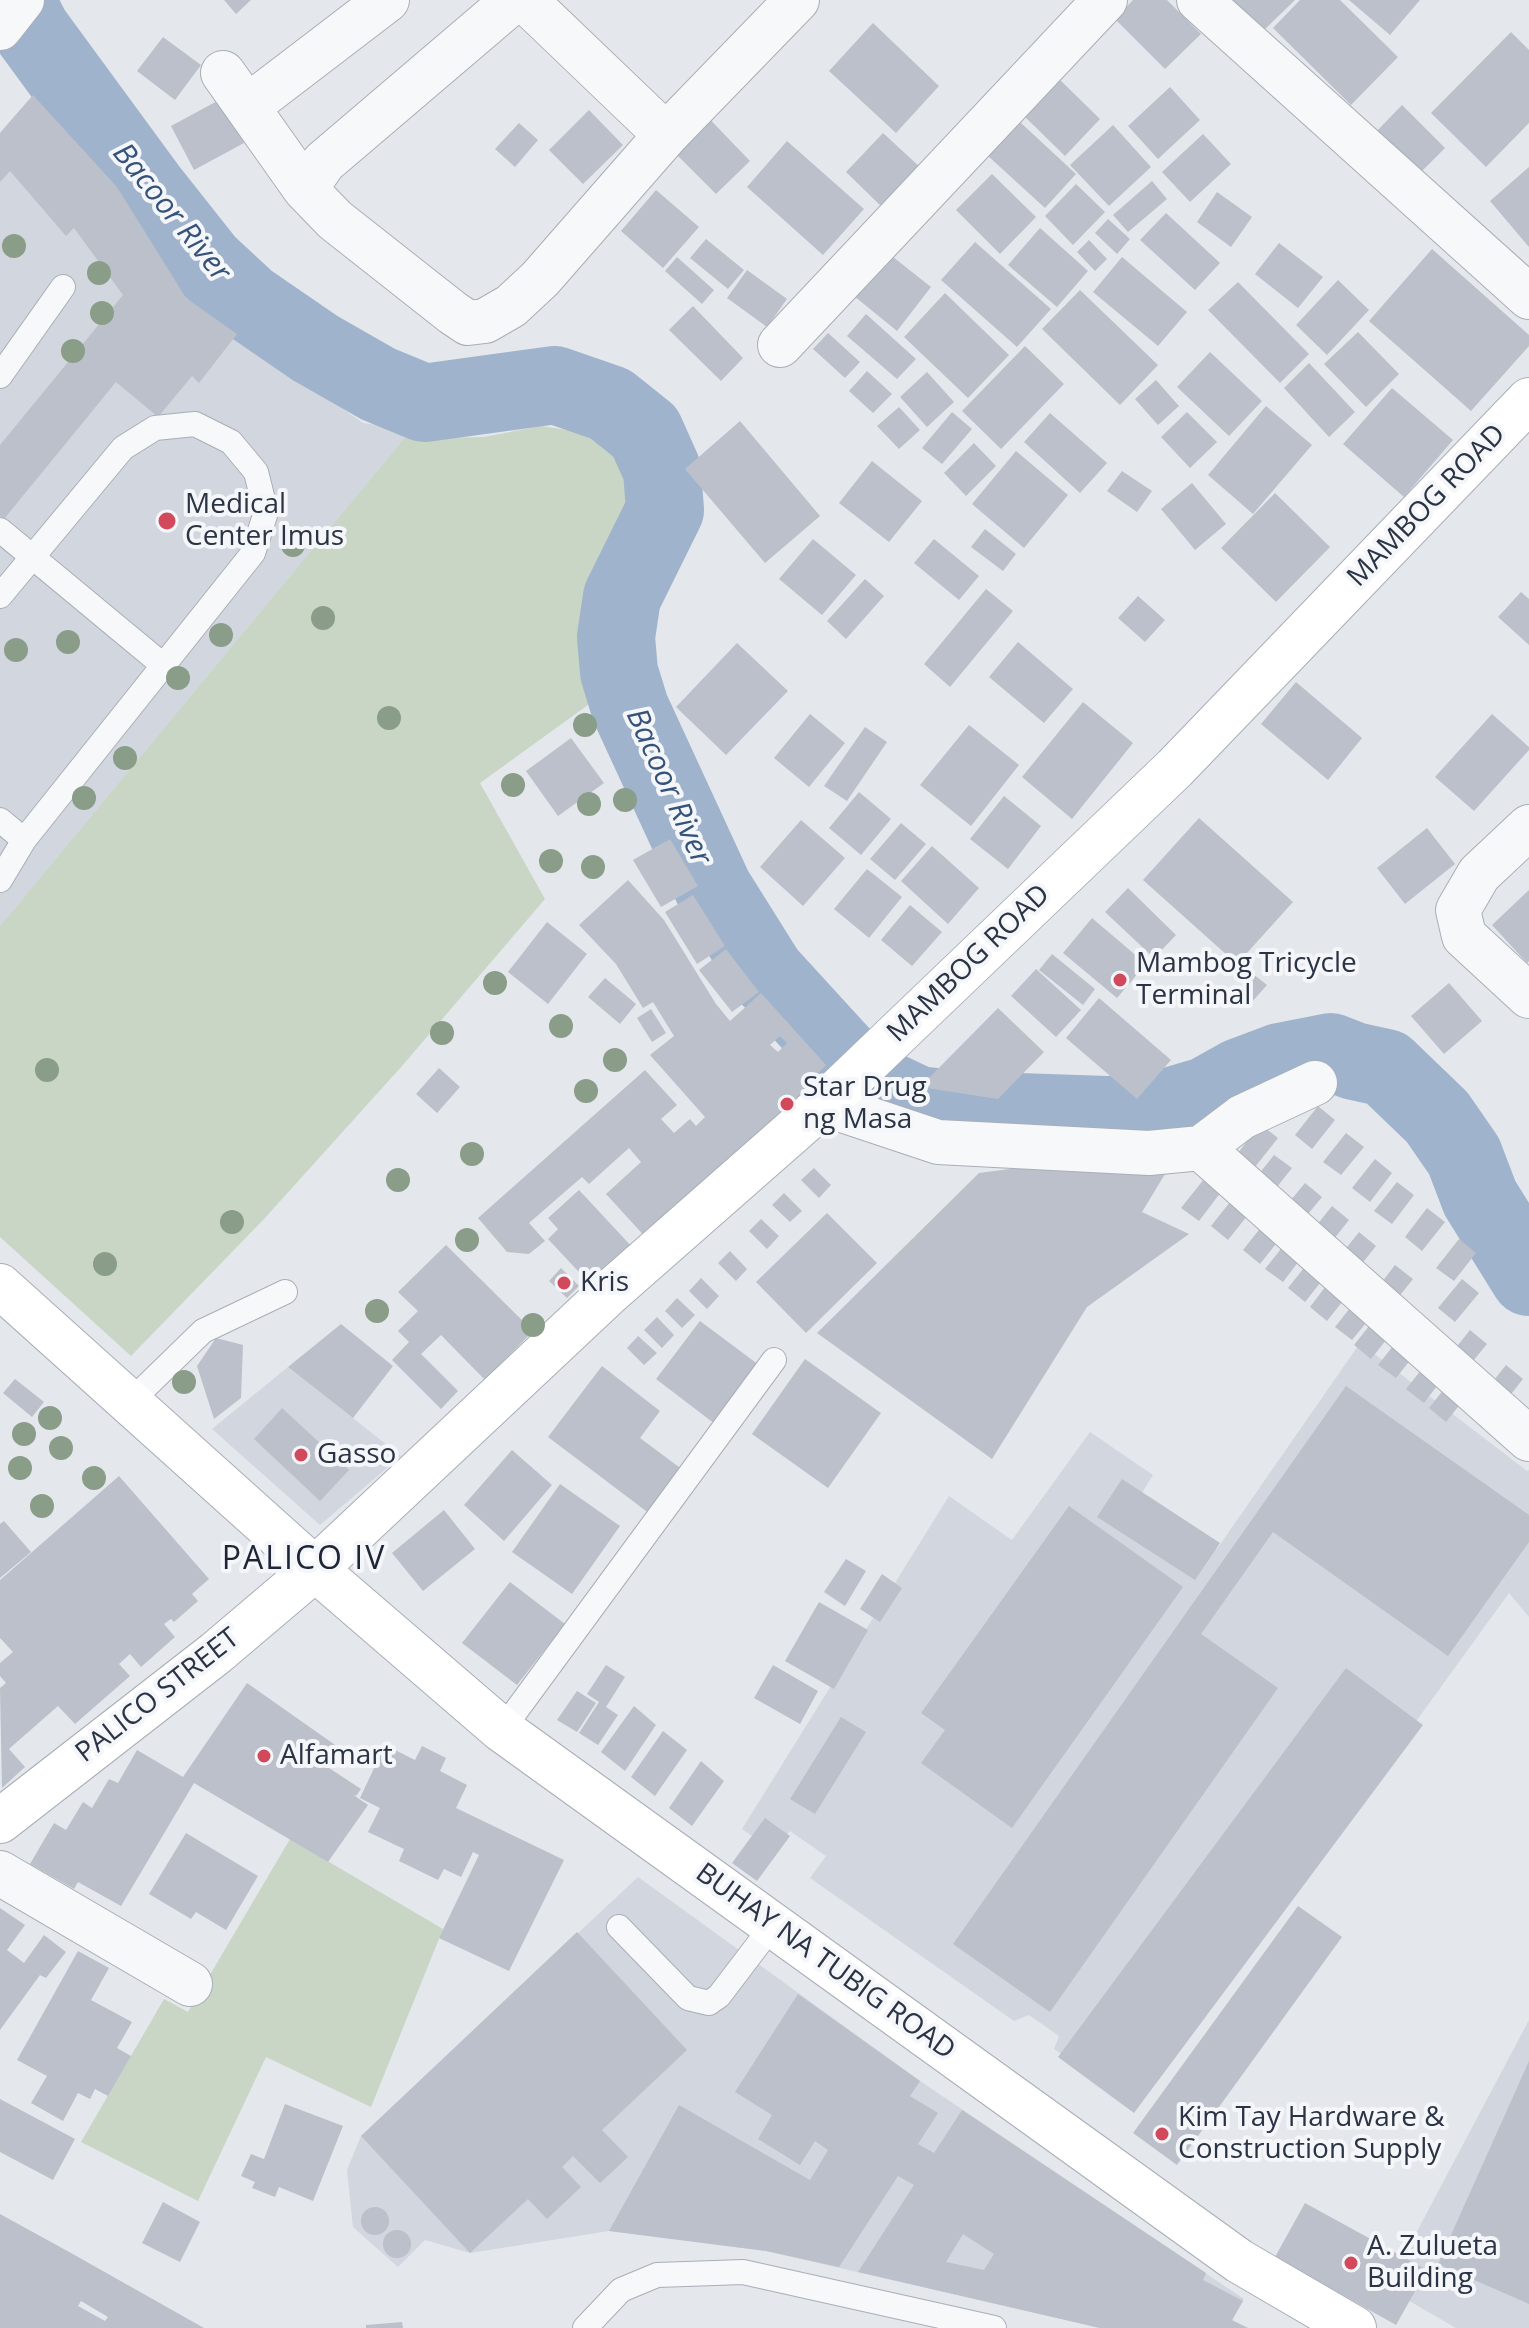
<!DOCTYPE html>
<html>
<head>
<meta charset="utf-8">
<style>
	body { margin:0 }
	canvas { display:block; background:#e4e7ec }
</style>
</head>
<body>
<canvas width="1529" height="2328"></canvas>
<script>
const c = document.querySelector('canvas').getContext('2d');
c.lineJoin = 'round';
function fill(path, color) {
  c.fillStyle = color;
  c.fill(path, 'evenodd');
}
function poly(rows) {
  const path = new Path2D();
  for (const r of rows) {
    if (r.length === 3) {
      path.moveTo(r[0] + r[2], r[1]);
      path.arc(r[0], r[1], r[2], 0, 2 * Math.PI);
      continue;
    }
    path.moveTo(r[0], r[1]);
    for (let i = 2; i < r.length; i += 2) path.lineTo(r[i], r[i + 1]);
  }
  return path;
}
function stroke(path, color, width, dash) {
  c.strokeStyle = color;
  c.lineWidth = width;
  c.lineCap = dash ? 'butt' : 'round';
  c.setLineDash(dash || []);
  c.stroke(path);
}
function label(font, color, halo, rows, align = 'center') {
  c.font = font + ' "Open Sans",sans-serif';
  c.lineWidth = 8;
  c.setLineDash([]);
  c.textBaseline = 'middle';
  c.strokeStyle = halo;
  c.fillStyle = color;
  for (const [text, x, y, turn = 0] of rows) {
    c.save();
    c.translate(x, y);
    c.rotate((+turn || 0) * Math.PI / 180);
    c.textAlign = isNaN(turn) ? turn : align;
    if (halo) c.strokeText(text, 0, 0);
    c.fillText(text, 0, 0);
    c.restore();
  }
}
fill(poly([
	[33,95,117,187,186,298,363,423,411,430,0,926,0,133],
	[1360,1343,1527,1471,1529,1470,1529,1617,1509,1593,1136,2108,1054,2049,1059,2036,1029,2015,1014,2021,810,1878,826,1856,790,1831,773,1851,742,1829,949,1496,1012,1540,1090,1432,1153,1475,1140,1496,1217,1549],
	[288,1367,401,1456,320,1525,212,1429],
	[638,1877,920,2081,1244,2299,1228,2328,1100,2328,766,2251,609,2231,470,2253,425,2240,398,2267,353,2227,347,2170,361,2136],
	[1529,2020,1529,2328,1456,2328,1387,2288]
]), '#d2d6de');
fill(poly([
	[541,426,593,434,617,449,640,473,641,508,605,585,596,632,606,692,480,783,545,899,402,1066,264,1219,131,1356,0,1237,0,926,411,430,437,438,484,437],
	[290,1839,443,1929,371,2107,266,2057,198,2201,81,2142,164,1999,188,2012]
]), '#c9d6c5');
stroke(poly([
	[16,0,31,30,149,191,206,263,248,302,315,348,378,384,424,403,555,385,610,404,645,432,662,470,665,510,622,597,616,637,619,672,630,708,714,890,766,973,852,1067,884,1089,918,1105,960,1110,1106,1115,1145,1114,1206,1096,1240,1077,1280,1062,1331,1052,1354,1061,1386,1068,1437,1117,1464,1156,1480,1198,1529,1277]
]), '#9fb4cc', 78);
fill(poly([
	[224,0,251,0,236,14],
	[1133,0,1167,0,1201,34,1165,69,1115,19],
	[1232,0,1295,0,1262,32],
	[1300,0,1340,0,1398,57,1351,105,1273,28],
	[1349,0,1420,0,1390,35],
	[873,23,939,86,896,133,829,71],
	[1511,32,1529,50,1529,123,1486,167,1431,113],
	[163,37,201,65,175,100,137,71],
	[1056,76,1100,119,1065,156,1021,113],
	[1170,87,1200,120,1158,159,1128,126],
	[33,95,117,187,186,298,237,334,199,383,192,376,158,417,116,382,4,519,0,516,0,445,123,295,74,228,66,236,10,171,0,182,0,133],
	[221,99,244,143,194,170,171,126],
	[1402,105,1445,148,1416,177,1374,134],
	[698,107,750,161,716,194,663,141],
	[589,110,623,145,583,184,549,150],
	[1020,122,1076,174,1045,208,988,156],
	[519,123,538,140,515,167,495,149],
	[1113,125,1151,167,1109,206,1070,165],
	[883,133,921,168,884,209,846,172],
	[1203,134,1231,164,1190,202,1162,172],
	[787,141,864,209,823,255,747,187],
	[1529,167,1529,247,1490,201],
	[992,174,1036,217,1000,254,956,210],
	[1152,181,1167,199,1128,232,1113,215],
	[1076,184,1105,212,1073,245,1045,216],
	[656,190,699,227,663,268,621,231],
	[1217,192,1252,217,1231,247,1197,222],
	[1166,213,1220,263,1195,290,1140,240],
	[1108,219,1130,239,1117,254,1095,233],
	[1040,228,1088,271,1057,307,1008,265],
	[706,239,744,270,728,289,690,258],
	[1089,240,1107,259,1095,271,1077,252],
	[975,242,1051,309,1017,347,941,280],
	[1279,243,1323,277,1298,308,1255,274],
	[1432,249,1529,335,1529,346,1471,411,1369,321],
	[888,253,931,287,897,331,854,296],
	[677,257,714,290,702,304,665,271],
	[1122,257,1187,312,1158,346,1093,292],
	[747,270,787,299,767,327,727,298],
	[1338,280,1369,310,1327,355,1296,325],
	[1238,282,1309,354,1280,383,1208,310],
	[1080,290,1158,365,1120,405,1042,329],
	[945,293,1009,355,968,398,904,337],
	[693,306,743,358,721,381,669,330],
	[866,314,916,359,897,379,847,336],
	[1358,332,1399,374,1366,407,1324,364],
	[828,333,860,362,845,378,813,349],
	[1025,346,1064,384,1001,449,962,411],
	[1210,352,1262,401,1229,436,1177,387],
	[1309,363,1355,412,1329,437,1284,388],
	[867,371,892,394,873,413,849,391],
	[927,372,954,402,927,427,900,397],
	[1156,380,1179,406,1158,425,1135,399],
	[1392,388,1453,440,1404,497,1343,444],
	[1266,406,1312,445,1253,514,1208,475],
	[899,407,920,430,899,449,877,426],
	[952,412,972,429,942,464,922,448],
	[1187,412,1217,442,1190,468,1161,437],
	[1050,413,1107,463,1080,493,1024,442],
	[740,421,820,516,765,563,685,469],
	[974,443,996,466,966,496,944,473],
	[1016,451,1068,495,1024,548,972,504],
	[872,461,922,501,889,542,839,503],
	[1122,471,1152,491,1137,512,1107,491],
	[1192,483,1226,524,1195,550,1161,509],
	[1275,493,1330,547,1276,602,1221,548],
	[985,529,1016,554,1003,571,971,547],
	[813,539,856,575,822,615,779,579],
	[934,539,979,576,959,600,914,563],
	[865,579,884,596,846,639,827,621],
	[986,589,1013,611,950,687,924,664],
	[1521,592,1529,599,1529,645,1498,617],
	[1138,596,1165,620,1145,642,1118,618],
	[1018,642,1073,689,1044,723,989,677],
	[737,643,788,691,726,755,676,707],
	[1296,682,1362,738,1328,780,1261,724],
	[1083,702,1133,743,1072,819,1022,777],
	[810,714,845,743,809,787,774,758],
	[1492,714,1529,747,1529,750,1474,811,1435,777],
	[969,725,1019,765,971,826,920,785],
	[865,727,887,742,847,801,824,786],
	[571,738,604,783,558,816,526,771],
	[859,792,891,819,861,855,829,828],
	[1004,796,1041,826,1008,869,970,839],
	[1199,818,1293,902,1237,964,1143,880],
	[801,820,845,858,803,906,760,867],
	[901,823,926,844,895,880,870,859],
	[1427,828,1455,864,1405,904,1377,868],
	[670,839,698,886,661,907,633,860],
	[932,846,979,888,948,924,901,881],
	[867,869,902,897,869,938,834,909],
	[628,880,664,920,716,1004,730,1021,761,993,826,1065,816,1075,823,1083,649,1241,606,1194,641,1162,629,1148,589,1184,582,1177,529,1223,545,1241,529,1254,507,1252,478,1218,645,1070,677,1105,661,1119,674,1133,690,1119,696,1126,705,1117,650,1055,674,1036,653,1002,643,1008,616,964,579,925],
	[780,1036,787,1043,778,1052,770,1045],
	[1128,888,1176,935,1154,958,1105,912],
	[1529,890,1529,961,1527,963,1492,925],
	[693,895,725,946,697,964,665,912],
	[910,905,942,932,912,966,881,940],
	[1092,918,1146,964,1117,998,1063,953],
	[547,922,587,954,548,1004,508,972],
	[726,949,759,992,732,1012,699,970],
	[1052,954,1095,989,1083,1005,1039,970],
	[1036,969,1081,1010,1056,1037,1011,996],
	[1253,974,1267,985,1251,1003,1238,992],
	[605,978,636,1004,620,1024,588,997],
	[1449,983,1482,1021,1444,1054,1411,1016],
	[1099,998,1171,1060,1137,1099,1066,1038],
	[998,1008,1044,1052,998,1099,920,1087],
	[651,1009,666,1033,652,1042,637,1018],
	[439,1068,460,1087,437,1113,416,1094],
	[1318,1106,1335,1120,1312,1149,1295,1135],
	[1260,1124,1278,1138,1255,1167,1238,1153],
	[1346,1133,1364,1147,1341,1175,1323,1162],
	[1274,1155,1292,1168,1269,1197,1251,1184],
	[1375,1159,1392,1173,1370,1202,1352,1188],
	[1056,1163,1165,1174,1142,1212,1189,1234,1087,1307,992,1459,817,1333,979,1173],
	[814,1168,831,1185,819,1198,801,1180],
	[1204,1179,1221,1192,1199,1221,1181,1208],
	[1397,1182,1414,1195,1392,1224,1374,1211],
	[1305,1183,1322,1197,1299,1225,1281,1212],
	[579,1190,633,1248,592,1286,548,1239,558,1229,548,1218],
	[784,1193,802,1211,790,1222,772,1205],
	[1234,1197,1251,1211,1228,1240,1211,1226],
	[1332,1206,1349,1220,1326,1249,1309,1235],
	[1427,1208,1445,1222,1422,1251,1405,1237],
	[827,1213,877,1263,806,1333,756,1282],
	[761,1219,779,1236,767,1249,749,1231],
	[1266,1221,1283,1235,1260,1264,1243,1250],
	[1359,1232,1376,1246,1353,1275,1336,1261],
	[1459,1239,1476,1253,1454,1281,1436,1268],
	[1288,1240,1305,1253,1283,1282,1265,1269],
	[446,1245,533,1331,485,1380,441,1335,421,1354,458,1391,441,1409,392,1360,409,1342,398,1331,418,1311,398,1292],
	[730,1251,747,1269,736,1281,718,1263],
	[1311,1259,1328,1273,1305,1302,1288,1288],
	[1395,1265,1413,1279,1390,1308,1372,1295],
	[561,1268,579,1286,567,1298,549,1281],
	[701,1278,719,1296,707,1309,689,1291],
	[1332,1278,1350,1292,1327,1321,1310,1307],
	[1462,1279,1479,1293,1455,1322,1438,1308],
	[677,1298,695,1315,682,1328,665,1311],
	[1358,1298,1375,1312,1352,1340,1335,1327],
	[1377,1316,1394,1330,1371,1359,1354,1345],
	[657,1317,674,1335,662,1348,644,1330],
	[700,1321,759,1365,715,1424,656,1379],
	[341,1324,393,1366,353,1418,288,1367],
	[1470,1330,1487,1344,1464,1372,1447,1359],
	[638,1336,657,1353,644,1365,627,1348],
	[1401,1336,1419,1349,1396,1378,1378,1365],
	[216,1338,243,1345,241,1398,214,1419,197,1366],
	[805,1359,881,1413,828,1488,752,1434],
	[1429,1360,1446,1374,1424,1403,1406,1389],
	[1506,1365,1523,1379,1500,1408,1483,1394],
	[602,1366,660,1411,640,1438,687,1473,654,1517,548,1437],
	[15,1379,44,1402,32,1417,3,1393],
	[1452,1379,1469,1393,1446,1422,1429,1408],
	[1346,1386,1529,1515,1529,1542,1448,1656,1273,1532,1201,1634,1278,1688,1050,2012,953,1944],
	[282,1408,349,1470,320,1501,254,1439],
	[512,1450,552,1485,504,1541,464,1505],
	[119,1476,209,1579,192,1594,198,1601,174,1622,171,1619,164,1624,175,1637,141,1667,130,1654,119,1664,130,1676,75,1724,58,1706,9,1749,25,1767,2,1788,0,1688,6,1683,0,1676,0,1663,13,1652,0,1638,0,1580],
	[1122,1479,1220,1543,1195,1580,1097,1517],
	[560,1484,620,1526,572,1594,512,1552],
	[1069,1506,1183,1587,1012,1828,921,1763,945,1730,921,1713],
	[444,1510,475,1549,423,1591,392,1553],
	[4,1521,31,1552,0,1578,0,1524],
	[846,1559,866,1571,845,1606,824,1592],
	[882,1574,902,1588,880,1622,860,1609],
	[510,1582,565,1624,517,1685,462,1643],
	[819,1602,868,1630,834,1689,785,1661],
	[606,1665,625,1677,606,1707,618,1715,598,1745,579,1733,599,1702,587,1694],
	[773,1665,818,1691,800,1724,754,1698],
	[1346,1668,1423,1725,1134,2113,1058,2057],
	[247,1683,338,1747,326,1766,361,1789,356,1796,352,1794,368,1805,328,1862,194,1783,121,1906,78,1882,74,1889,30,1864,54,1823,66,1830,83,1802,92,1808,109,1779,118,1783,137,1750,183,1777],
	[577,1691,596,1703,577,1732,557,1720],
	[634,1706,656,1725,625,1771,601,1752],
	[841,1717,866,1732,815,1814,790,1799],
	[663,1731,687,1750,655,1796,631,1777],
	[385,1745,415,1760,422,1746,446,1758,440,1771,467,1785,456,1808,564,1860,509,1971,439,1938,479,1855,473,1852,461,1877,444,1869,438,1880,399,1861,404,1849,368,1832,380,1808,360,1798],
	[701,1761,724,1781,692,1826,669,1808],
	[765,1818,790,1836,757,1881,732,1863],
	[186,1833,258,1876,226,1930,196,1912,191,1919,149,1894],
	[1298,1906,1342,1937,1177,2165,1133,2133],
	[0,1908,25,1925,7,1950,24,1963,44,1935,66,1952,46,1978,40,1975,0,2030],
	[577,1932,687,2050,602,2130,628,2157,600,2183,573,2156,562,2167,581,2187,547,2219,528,2199,470,2253,361,2136],
	[78,1951,109,1968,91,2000,132,2022,117,2048,131,2056,108,2096,95,2089,90,2099,78,2093,63,2121,31,2103,47,2076,17,2060],
	[798,1994,920,2081,910,2096,938,2113,918,2144,934,2153,962,2110,1206,2273,1203,2280,1243,2301,1232,2320,1248,2328,1100,2328,858,2272,914,2185,898,2176,839,2267,766,2251,609,2231,679,2105,810,2180,828,2150,815,2141,800,2165,758,2139,772,2115,735,2092],
	[963,2234,994,2254,984,2270,946,2262],
	[1529,2061,1529,2304,1438,2264],
	[0,2099,75,2139,53,2180,0,2152],
	[285,2104,343,2126,313,2201,279,2187,275,2197,252,2188,255,2182,241,2176,251,2154,264,2159],
	[163,2202,200,2222,180,2262,142,2243],
	[1305,2203,1427,2270,1396,2325,1275,2257],
	[375,2221,14],
	[0,2214,71,2253,204,2328,0,2328],
	[81,2301,108,2317,105,2321,78,2306],
	[397,2244,14],
	[402,2322,403,2328,366,2328,366,2325]
]), '#bbc0ca');
const lane = poly([
	[0,376,63,287],
	[0,530,164,666],
	[0,596,123,448,155,428,195,424,231,442,256,472,266,512,253,553,24,840,0,880],
	[0,820,24,840],
	[130,1402,203,1331,285,1292],
	[502,1730,774,1360],
	[619,1927,688,1998,709,2003,719,1996,773,1925],
	[585,2328,621,2290,657,2275,743,2272,994,2328]
]);
const street = poly([
	[514,0,324,162,305,189,335,220,453,313,468,323,485,321,511,306,540,279,666,135],
	[525,0,666,135,797,0],
	[1199,0,1529,297],
	[0,28,22,0],
	[223,73,305,189],
	[247,107,387,0],
	[780,345,1105,0],
	[1529,827,1479,874,1458,910,1464,936,1529,996],
	[824,1104,938,1142,1149,1153,1201,1148,1242,1117,1315,1083],
	[1201,1148,1529,1439],
	[0,1873,190,1984]
]);
const secondary = poly([
	[0,1286,315,1569,502,1730,1239,2261,1354,2328],
	[0,1821,216,1653,315,1569,609,1293,824,1104,1175,768,1529,400]
]);
stroke(lane, '#a9aeb7', 26);
stroke(street, '#a9aeb7', 46);
stroke(secondary, '#a9aeb7', 46);
stroke(lane, '#f7f8fa', 24);
stroke(street, '#f7f8fa', 44);
stroke(secondary, '#fff', 44);
c.fillStyle = '#899d89';
for (const [x, y] of [
	[14,246],
	[99,273],
	[102,313],
	[73,351],
	[293,545],
	[323,618],
	[221,635],
	[68,642],
	[16,650],
	[178,678],
	[389,718],
	[585,725],
	[125,758],
	[513,785],
	[84,798],
	[625,800],
	[589,804],
	[551,861],
	[593,867],
	[495,983],
	[561,1026],
	[442,1033],
	[615,1060],
	[47,1070],
	[586,1091],
	[472,1154],
	[398,1180],
	[232,1222],
	[467,1240],
	[105,1264],
	[377,1311],
	[533,1325],
	[184,1382],
	[50,1418],
	[24,1434],
	[61,1448],
	[20,1468],
	[94,1478],
	[42,1506]
]) {
  c.beginPath();
  c.arc(x, y, 12, 0, 2 * Math.PI);
  c.fill();
}
for (const [x, y, r, color] of [
	[167,521,10,"#d1495b"],
	[1120,980,8,"#d1495b"],
	[787,1104,8,"#d1495b"],
	[564,1283,8,"#d1495b"],
	[301,1455,8,"#d1495b"],
	[264,1756,8,"#d1495b"],
	[1162,2134,8,"#d1495b"],
	[1351,2263,8,"#d1495b"]
]) {
  const dot = new Path2D();
  dot.arc(x, y, r, 0, 2 * Math.PI);
  c.fillStyle = color;
  c.fill(dot);
  stroke(dot, '#f4f6f9', 3);
}
label('28px', '#2b3445', '#f4f6f9', [
	["Medical",185,505],
	["Center Imus",185,537],
	["Mambog Tricycle",1136,964],
	["Terminal",1136,996],
	["Star Drug",803,1088],
	["ng Masa",803,1120],
	["Kris",580,1283],
	["Gasso",317,1455],
	["Alfamart",280,1756],
	["Kim Tay Hardware &",1178,2118],
	["Construction Supply",1178,2150],
	["A. Zulueta",1367,2247],
	["Building",1367,2279]
], 'left');
label('28px', '#2b3445', '#f4f6f9', [
	["MAMBOG ROAD",1427,506,-46],
	["MAMBOG ROAD",969,964,-44],
	["PALICO STREET",158,1696,-38],
	["BUHAY NA TUBIG ROAD",825,1962,36]
]);
label('italic 30px', '#34527a', '#f4f6f9', [
	["Bacoor River",171,213,51],
	["Bacoor River",668,787,66]
]);
c.letterSpacing = '2px';
label('32px', '#1d2536', '#f4f6f9', [
	["PALICO IV",304,1560]
]);
c.letterSpacing = '0px';
</script>
</body>
</html>
